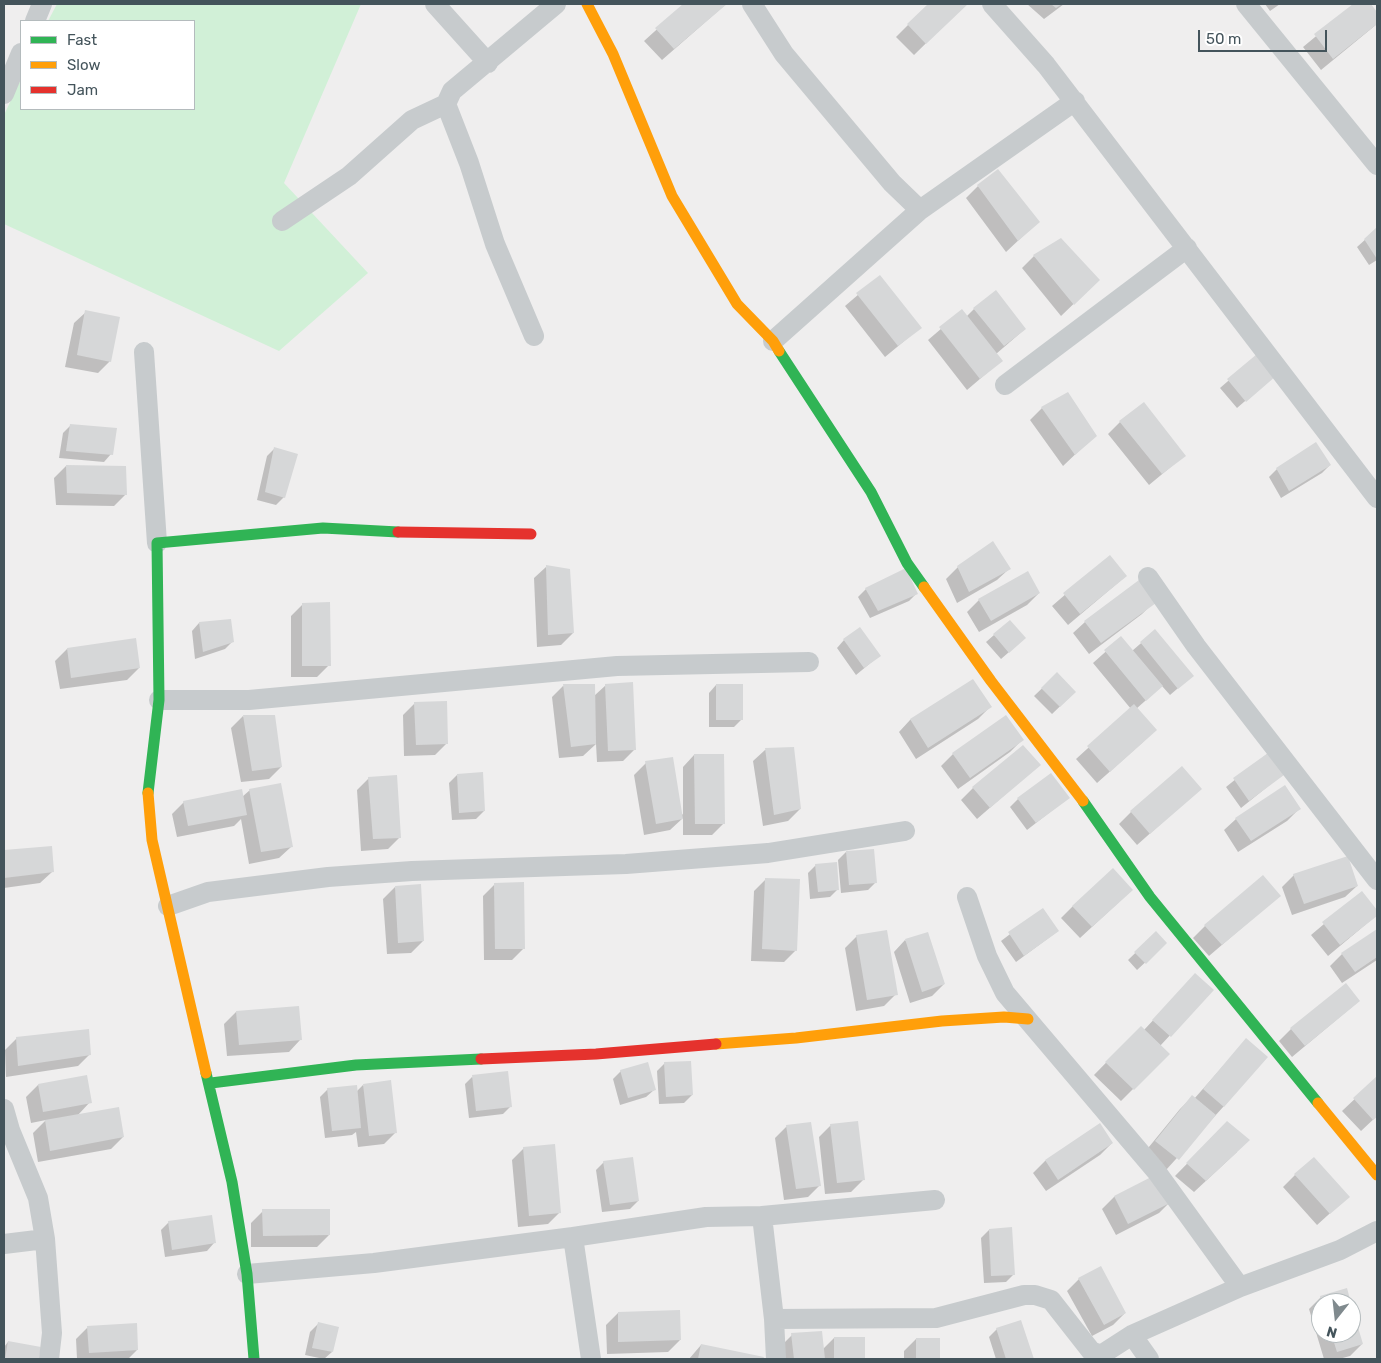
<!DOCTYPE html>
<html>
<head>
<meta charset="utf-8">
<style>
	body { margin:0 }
	#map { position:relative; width:1381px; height:1363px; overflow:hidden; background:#efeeee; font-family:Rubik,sans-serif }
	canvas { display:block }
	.frame { position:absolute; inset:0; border:5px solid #44545b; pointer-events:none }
	.legend { position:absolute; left:20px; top:20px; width:175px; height:90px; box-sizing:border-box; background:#fff; border:1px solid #b4bbbd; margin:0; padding:6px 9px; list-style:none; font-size:15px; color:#44545b }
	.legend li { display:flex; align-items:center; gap:10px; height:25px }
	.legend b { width:25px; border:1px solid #b4bbbd }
	.north { position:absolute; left:1311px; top:1293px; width:50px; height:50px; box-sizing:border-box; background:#fff; border:1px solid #b4bbbd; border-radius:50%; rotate:196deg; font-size:14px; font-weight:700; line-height:20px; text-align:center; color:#44545b }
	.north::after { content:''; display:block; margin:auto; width:18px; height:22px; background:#808a8e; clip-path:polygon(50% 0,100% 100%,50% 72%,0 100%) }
	.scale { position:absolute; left:1198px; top:30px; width:129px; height:22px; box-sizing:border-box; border:2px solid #44545b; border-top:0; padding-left:6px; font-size:15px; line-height:18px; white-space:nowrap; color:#44545b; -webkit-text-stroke:4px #fff; paint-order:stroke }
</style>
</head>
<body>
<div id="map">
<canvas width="1381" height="1363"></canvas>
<div class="frame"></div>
<ul class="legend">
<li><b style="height:6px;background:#30b455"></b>Fast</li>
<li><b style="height:6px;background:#ff9f0a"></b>Slow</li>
<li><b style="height:6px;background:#e5322d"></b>Jam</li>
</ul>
<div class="north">N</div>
<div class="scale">50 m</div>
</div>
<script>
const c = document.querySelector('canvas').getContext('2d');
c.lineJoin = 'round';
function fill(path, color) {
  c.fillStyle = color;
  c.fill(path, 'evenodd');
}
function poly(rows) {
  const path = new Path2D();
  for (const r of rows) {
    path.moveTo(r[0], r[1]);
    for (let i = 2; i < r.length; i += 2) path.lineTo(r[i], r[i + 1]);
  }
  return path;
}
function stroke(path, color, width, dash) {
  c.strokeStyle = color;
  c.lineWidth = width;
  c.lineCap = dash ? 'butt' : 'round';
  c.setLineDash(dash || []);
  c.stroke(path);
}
fill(poly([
	[57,4,361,4,284,183,368,273,279,351,4,224,4,115,21,79,21,109,194,109,194,21,48,21]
]), '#d1f0d7');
fill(poly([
	[685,4,726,4,662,60,644,41],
	[929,4,966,4,914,55,896,37],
	[1027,4,1064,4,1044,19],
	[1265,4,1280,4,1270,11],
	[1355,4,1369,4,1377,14,1377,24,1321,70,1303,47],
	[978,186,1038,222,1006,252,966,198],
	[1377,229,1377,260,1369,265,1357,247],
	[1034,256,1086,292,1061,316,1022,268],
	[880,276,920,328,885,357,845,306],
	[974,309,1025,329,996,354,1001,361,967,390,928,340,962,311,966,317],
	[86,312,110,361,98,373,65,367,74,323],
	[1257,356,1274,376,1237,408,1220,388],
	[1042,408,1083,447,1063,466,1030,420],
	[1120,422,1184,456,1149,485,1108,434],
	[71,425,111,454,104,462,59,458,63,433],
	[274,449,284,497,276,505,257,500,267,456],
	[1330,465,1322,473,1281,498,1269,477,1277,469],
	[66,466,126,494,114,506,56,505,54,478],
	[1110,556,1126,576,1068,625,1052,606],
	[546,567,573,633,561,645,537,647,534,578],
	[958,567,1009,569,997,580,957,603,946,579],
	[866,589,916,594,909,601,870,618,858,597],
	[1039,593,1027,605,979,632,967,612,979,600],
	[1154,602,1142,614,1089,654,1073,633,1085,622],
	[303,604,329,665,317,677,291,677,291,616],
	[199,623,233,641,225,649,195,659,192,631],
	[1155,631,1184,683,1170,695,1162,686,1136,709,1143,742,1097,783,1076,759,1131,709,1093,663,1121,638,1132,651],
	[994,635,1016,646,1001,659,986,642],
	[844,640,879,656,856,675,837,648],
	[67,649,139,668,127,680,60,689,55,661],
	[1057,674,1075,692,1052,714,1034,696],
	[973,681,990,707,978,719,916,759,899,732,910,720],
	[606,685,635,749,623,761,597,762,596,744,583,756,559,758,552,697,563,686,594,696],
	[716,685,742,719,734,727,709,727,709,693],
	[415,703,447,743,435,755,404,756,403,715],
	[243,716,281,767,269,779,241,782,231,728],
	[1022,740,1010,752,958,789,941,766,953,754],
	[793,749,800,809,788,821,763,826,753,761,765,750],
	[1267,754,1282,775,1241,808,1226,787],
	[694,755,724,823,712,835,683,835,683,818,670,830,644,835,634,775,646,763,683,815,683,767],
	[1039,765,977,819,961,800,973,788],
	[457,775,484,811,476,819,452,820,449,783],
	[369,778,400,837,388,849,361,851,357,790],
	[1200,789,1137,845,1119,824,1131,812],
	[250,790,291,847,279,858,249,864,241,819,234,826,177,837,172,814,184,802,242,797],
	[1068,798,1027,830,1010,807,1018,799],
	[1299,809,1287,821,1238,852,1224,830,1236,819],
	[50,847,52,872,40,883,4,888,4,851],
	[846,852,875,883,868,890,841,893,838,860],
	[816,865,838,889,830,897,810,899,808,873],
	[1294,875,1357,886,1345,897,1292,915,1282,887],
	[766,879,796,950,784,962,751,961,754,891],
	[495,884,524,948,512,960,484,960,483,896],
	[395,887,423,941,411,953,387,954,383,899],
	[1362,892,1377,915,1328,956,1311,935],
	[1279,896,1209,956,1193,938,1205,926],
	[1119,902,1080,938,1061,918,1073,906],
	[1043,909,1058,931,1016,962,1001,941],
	[1377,931,1377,960,1342,983,1330,966,1342,954],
	[1156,933,1166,943,1137,970,1128,960],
	[857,936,896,994,884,1006,856,1011,845,948],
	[905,940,944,984,932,996,910,1003,894,952],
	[1184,987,1212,990,1160,1046,1168,1054,1121,1101,1094,1075,1141,1027,1144,1030],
	[1359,1001,1292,1057,1279,1041,1291,1029],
	[236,1012,300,1040,289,1052,227,1056,224,1024],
	[17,1038,90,1054,78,1066,6,1077,5,1050],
	[1246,1040,1224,1106,1166,1170,1144,1153,1180,1109,1192,1097,1194,1099],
	[665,1063,692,1095,684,1103,659,1104,657,1071],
	[621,1071,654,1090,646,1097,620,1105,613,1079],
	[472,1077,511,1106,503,1114,469,1118,465,1084],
	[1377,1078,1377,1116,1361,1131,1342,1111],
	[38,1085,90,1102,78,1115,123,1137,111,1149,38,1162,33,1133,46,1120,31,1123,26,1097],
	[363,1085,396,1132,384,1144,358,1147,356,1132,352,1135,325,1138,320,1097,328,1089,356,1092],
	[1227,1123,1237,1152,1194,1192,1175,1176],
	[831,1125,863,1180,851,1192,825,1194,819,1137],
	[1099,1125,1112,1143,1100,1155,1046,1191,1033,1173,1045,1161],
	[787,1126,820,1185,808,1197,784,1200,775,1138],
	[524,1148,560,1212,548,1224,518,1227,512,1160],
	[604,1162,638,1201,630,1209,602,1212,596,1170],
	[1157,1175,1171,1201,1159,1213,1116,1235,1102,1209,1114,1197],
	[1295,1175,1348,1197,1317,1225,1283,1187],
	[263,1211,329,1235,317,1247,251,1247,251,1223],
	[169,1222,214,1243,207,1251,165,1257,161,1230],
	[989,1230,1014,1274,1006,1282,984,1283,981,1238],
	[1079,1279,1125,1313,1113,1325,1092,1336,1067,1291],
	[1321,1297,1350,1303,1321,1303,1321,1333,1351,1333,1351,1307,1362,1344,1350,1356,1339,1359,1324,1359,1309,1309],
	[618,1313,680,1340,668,1352,607,1354,606,1325],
	[1020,1321,1033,1359,996,1359,989,1337,997,1329],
	[318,1324,332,1352,324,1359,305,1355,310,1332],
	[88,1327,137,1350,128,1359,77,1359,76,1339],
	[792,1335,822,1350,834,1338,864,1338,864,1359,781,1359,780,1347],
	[916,1339,939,1340,939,1359,904,1359,904,1351],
	[8,1342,40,1348,38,1359,4,1359,4,1347],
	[701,1345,762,1358,762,1359,689,1359]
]), '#0003');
fill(poly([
	[683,4,727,4,674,49,655,28],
	[928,4,968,4,926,44,907,24],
	[1051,4,1062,4,1056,8],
	[1353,4,1371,4,1377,12,1377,24,1333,59,1314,34],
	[998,169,1040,222,1018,241,977,185],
	[1377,227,1377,259,1364,239],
	[1061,238,1100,280,1074,305,1033,255],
	[880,275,922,328,898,346,856,293],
	[996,290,1026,329,1004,346,973,308],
	[962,309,1003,361,980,379,939,327],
	[85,310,120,317,111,362,77,355],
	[1257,354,1276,376,1246,402,1227,379],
	[1068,392,1097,436,1075,455,1041,407],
	[1144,402,1186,456,1162,474,1119,421],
	[70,424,117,428,113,455,66,451],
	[1316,442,1331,465,1289,491,1276,468],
	[274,447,298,454,285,498,265,492],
	[66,465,126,466,127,495,67,493],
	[993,541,1011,569,969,592,957,566],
	[1110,555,1127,576,1080,614,1063,593],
	[546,565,570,569,574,633,548,635],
	[906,568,918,594,878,611,865,588],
	[1028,571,1040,593,991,621,978,599],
	[1139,580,1156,603,1101,643,1084,621],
	[330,602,331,666,302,666,302,603],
	[231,619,234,642,203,652,199,622],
	[1010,620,1026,638,1009,653,993,634],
	[860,627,881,656,864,668,843,639],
	[1155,629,1194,676,1178,689,1140,642],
	[1121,636,1163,686,1146,701,1104,650],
	[136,638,140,668,71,678,67,648],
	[1057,672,1076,692,1060,707,1041,688],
	[973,679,992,707,928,748,910,719],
	[633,682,636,750,608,751,605,684],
	[563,684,595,684,596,744,571,747],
	[716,684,743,684,743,720,716,720],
	[447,701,448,744,416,745,414,702],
	[1134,704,1157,730,1110,772,1087,746],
	[243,715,275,715,282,767,252,771],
	[1006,715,1024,740,970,778,952,753],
	[1023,745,1041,765,990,808,972,787],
	[794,747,801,809,774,815,765,748],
	[1268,753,1284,775,1249,801,1233,778],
	[694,754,724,754,725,824,695,824],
	[673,757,683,819,656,824,645,761],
	[1182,766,1202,789,1150,834,1130,811],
	[483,772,485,811,459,813,457,774],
	[1051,773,1070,798,1036,823,1017,798],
	[397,775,401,838,373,839,368,777],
	[281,783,293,847,261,852,249,789],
	[1285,785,1301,809,1251,841,1235,818],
	[242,789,247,815,188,826,183,801],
	[52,846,54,872,4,878,4,850],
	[874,849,877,883,849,885,846,851],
	[1348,856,1358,886,1304,904,1293,874],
	[837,862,839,890,818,892,815,864],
	[1113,868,1133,890,1092,927,1072,906],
	[1263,875,1281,896,1222,945,1204,925],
	[765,878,800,879,797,951,762,949],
	[524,882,525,949,495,949,494,883],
	[421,884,424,941,398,943,395,886],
	[1362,891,1377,910,1377,916,1340,945,1322,922],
	[1043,908,1059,931,1024,956,1008,932],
	[1377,929,1377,957,1355,972,1341,953],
	[887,930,898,995,867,1000,856,935],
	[1156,931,1167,943,1146,964,1134,952],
	[928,932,945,984,922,992,905,939],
	[1195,973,1214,990,1171,1037,1152,1020],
	[1346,983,1360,1001,1305,1046,1290,1028],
	[299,1006,302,1040,239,1045,236,1011],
	[1141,1026,1170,1054,1134,1090,1105,1062],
	[89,1029,91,1055,18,1066,16,1037],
	[1246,1038,1268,1057,1224,1107,1203,1089],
	[691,1061,693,1095,666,1097,664,1062],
	[648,1062,656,1090,628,1098,620,1070],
	[508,1071,512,1107,476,1111,472,1075],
	[87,1075,92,1103,43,1112,38,1084],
	[1377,1076,1377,1117,1373,1120,1353,1098],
	[391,1080,397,1133,369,1136,363,1084],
	[357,1085,361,1128,332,1131,327,1088],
	[1192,1095,1216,1115,1179,1160,1155,1141],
	[119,1107,124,1137,50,1151,45,1120],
	[858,1121,865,1180,837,1183,830,1124],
	[1227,1121,1250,1140,1206,1181,1186,1163],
	[811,1122,821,1186,796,1189,786,1125],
	[1100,1123,1113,1143,1058,1180,1045,1160],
	[555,1144,561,1213,529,1216,523,1147],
	[633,1157,639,1201,610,1205,603,1161],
	[1314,1157,1350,1197,1330,1214,1294,1174],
	[1157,1174,1172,1202,1128,1224,1114,1196],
	[262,1209,330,1209,330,1235,263,1236],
	[212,1215,216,1243,172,1250,168,1221],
	[1012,1227,1015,1275,991,1276,989,1229],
	[1101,1266,1126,1313,1104,1325,1078,1278],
	[1347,1288,1351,1303,1322,1303,1320,1296],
	[1351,1304,1363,1344,1337,1352,1331,1333,1351,1333],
	[680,1310,681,1340,618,1342,618,1312],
	[1021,1320,1034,1359,1006,1359,996,1328],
	[318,1322,339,1327,333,1352,312,1348],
	[137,1323,138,1350,89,1353,87,1326],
	[822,1331,825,1359,794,1359,791,1333],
	[834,1337,865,1337,865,1359,834,1359],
	[916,1338,940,1338,940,1359,916,1359],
	[8,1341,41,1347,39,1359,5,1359],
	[701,1344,764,1357,763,1359,698,1359]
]), '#d6d7d8');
stroke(poly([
	[435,4,488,63],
	[752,4,784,54,892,183,920,210],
	[992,4,1046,65,1377,498],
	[1246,4,1377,165],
	[35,21,42,4],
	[4,94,21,53],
	[282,221,349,176,412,120,446,104],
	[534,336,495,244,469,163,446,104,452,91,556,4],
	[773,341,920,210,1075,101],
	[144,352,157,543],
	[1005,385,1187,248],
	[1148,577,1196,646,1377,880],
	[159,700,249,700,617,666,809,662],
	[967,897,987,956,1005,993,1156,1171,1240,1287],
	[168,906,208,892,328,877,412,871,626,864,768,853,905,831],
	[4,1109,10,1130,38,1198,45,1239,52,1333,49,1359],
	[762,1216,774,1319,776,1359],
	[573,1237,591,1359],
	[4,1244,45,1239],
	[247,1274,374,1263,573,1237,706,1217,762,1216,935,1200],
	[774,1319,936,1318,1024,1295,1035,1295,1051,1300,1091,1351,1101,1355,1132,1335,1240,1287,1340,1250,1377,1231],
	[1132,1335,1149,1359]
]), '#c7cbcd', 20);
stroke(poly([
	[779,351,871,492,907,563,924,587],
	[148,793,159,700,157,543,323,528,398,532],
	[1083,801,1150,897,1318,1103],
	[206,1073,232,1182,247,1274,254,1359],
	[211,1083,356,1065,481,1059]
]), '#30b455', 11);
stroke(poly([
	[587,4,613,54,672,196,737,304,773,341,779,351],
	[924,587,991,681,1083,801],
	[148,793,152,840,206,1073],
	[716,1044,796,1038,942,1021,1004,1017,1028,1019],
	[1318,1103,1377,1175]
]), '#ff9f0a', 11);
stroke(poly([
	[398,532,531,534],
	[481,1059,596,1054,716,1044]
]), '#e5322d', 11);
</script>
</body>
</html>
